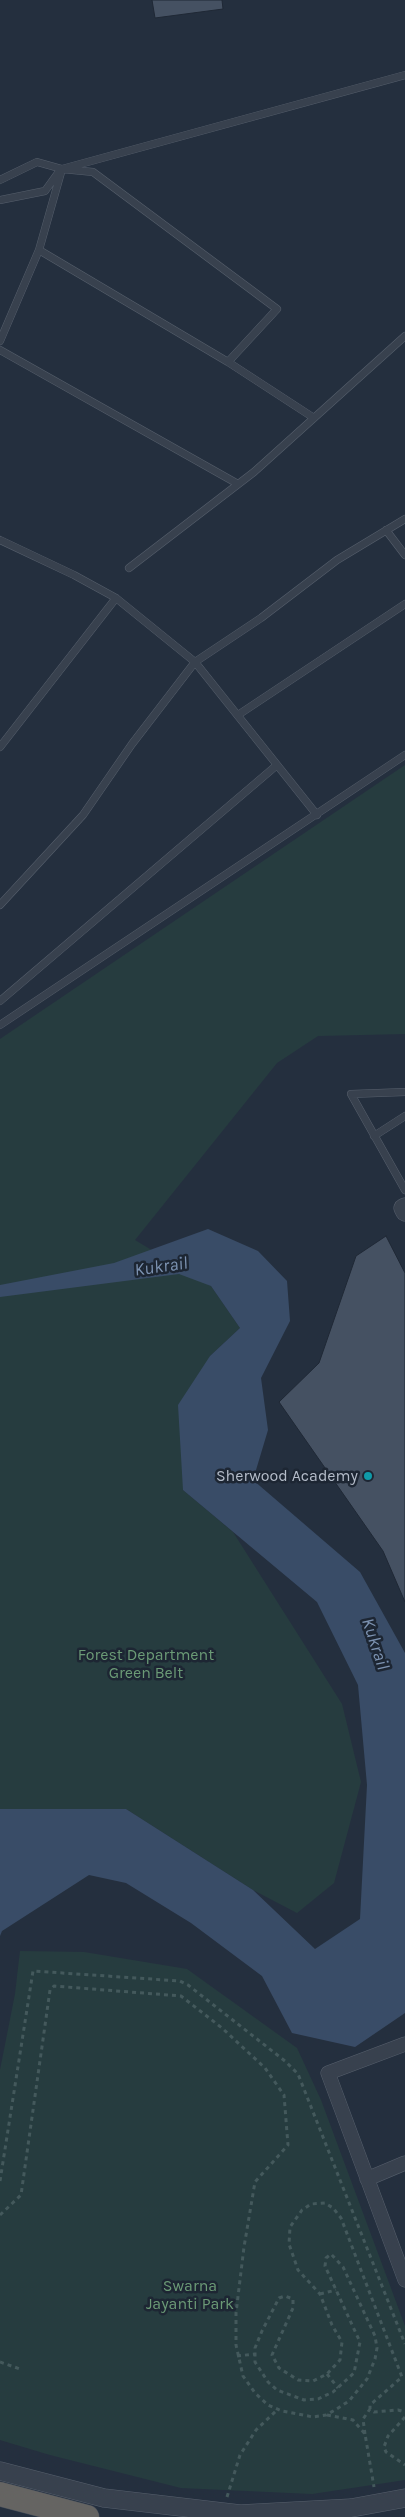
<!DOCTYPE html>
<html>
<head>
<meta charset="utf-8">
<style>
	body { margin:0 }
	canvas { display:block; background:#242f3e }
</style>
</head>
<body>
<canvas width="405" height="2517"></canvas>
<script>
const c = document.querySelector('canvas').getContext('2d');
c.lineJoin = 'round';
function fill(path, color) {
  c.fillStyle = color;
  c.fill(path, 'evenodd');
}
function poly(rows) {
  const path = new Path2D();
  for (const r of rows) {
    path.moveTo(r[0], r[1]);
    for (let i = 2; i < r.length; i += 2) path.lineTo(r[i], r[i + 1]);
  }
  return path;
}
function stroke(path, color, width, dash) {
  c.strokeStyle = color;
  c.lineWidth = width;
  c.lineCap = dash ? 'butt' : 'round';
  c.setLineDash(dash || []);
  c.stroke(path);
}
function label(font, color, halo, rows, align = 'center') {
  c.font = font + ' Karla,sans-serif';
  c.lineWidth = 5;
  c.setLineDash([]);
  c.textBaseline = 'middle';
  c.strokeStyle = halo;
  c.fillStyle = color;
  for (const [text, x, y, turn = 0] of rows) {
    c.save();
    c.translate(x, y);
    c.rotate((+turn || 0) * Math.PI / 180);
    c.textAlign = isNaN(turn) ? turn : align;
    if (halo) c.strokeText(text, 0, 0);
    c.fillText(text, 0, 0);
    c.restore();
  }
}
fill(poly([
	[405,765,405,1034,318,1036,277,1063,135,1240,211,1286,240,1328,210,1356,183,1490,233,1532,342,1704,361,1782,334,1883,297,1913,253,1890,126,1809,0,1809,0,1039],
	[20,1951,84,1952,187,1969,297,2048,321,2100,405,2326,405,2480,312,2494,181,2488,50,2455,0,2440,0,2070,15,1994]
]), '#263c3f');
fill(poly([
	[208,1229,258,1251,287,1281,290,1321,261,1378,268,1430,253,1480,360,1572,405,1653,405,2013,355,2047,292,2033,262,1976,191,1923,126,1883,89,1875,2,1931,0,1936,0,1809,126,1809,253,1890,315,1949,360,1919,367,1785,358,1685,317,1602,183,1490,178,1405,210,1356,240,1328,211,1286,179,1274,0,1297,0,1285,114,1263]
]), '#394c67');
const building = poly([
	[152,0,222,0,223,9,155,18,152,0],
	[386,1236,405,1273,405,1602,383,1551,279,1402,319,1363,356,1256,386,1236]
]);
fill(building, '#455162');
stroke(building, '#1f2835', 1);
const service = poly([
	[0,180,37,162,62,169],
	[0,200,45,191,58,173],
	[39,250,62,169],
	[0,341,39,250,228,362],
	[0,350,238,484],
	[314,418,228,362,277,309,93,172,62,169,405,75],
	[386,530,405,555],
	[0,540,74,575,116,598,195,662,317,815],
	[129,568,254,472,405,336],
	[238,715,405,604],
	[0,747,116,598],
	[0,905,83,815,132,744,195,662,261,618,337,560,405,519],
	[0,1001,277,765],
	[0,1025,405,755],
	[405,1092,351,1094,405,1190],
	[374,1136,405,1116]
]);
const minor = poly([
	[405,2044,328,2073,405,2280],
	[367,2179,405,2163]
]);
const tertiary = poly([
	[405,1207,403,1208,405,1212],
	[0,2471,104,2498,240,2514,351,2508,405,2498]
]);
const trunk = poly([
	[0,2494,87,2517]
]);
stroke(service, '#565f6c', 8);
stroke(minor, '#565f6c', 15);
stroke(tertiary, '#565f6c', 19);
stroke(trunk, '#434c59', 25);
stroke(poly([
	[0,2181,33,1971,180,1981,188,1985,285,2061,298,2074,405,2344],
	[0,2215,21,2195,50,1990,54,1986,181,1996,222,2028,265,2068,284,2095,288,2145,255,2182,244,2247,236,2313,236,2345,243,2376,255,2393,268,2405,282,2411,313,2417,326,2415,335,2410,349,2401,367,2379,375,2359,377,2348,375,2336,343,2267,331,2254,326,2258,325,2266,360,2342,354,2373,333,2392,318,2399,304,2400,277,2390,268,2382,255,2362,255,2348,262,2331,279,2298,285,2296,293,2299,293,2308,272,2355,279,2368,298,2380,313,2381,327,2374,340,2360,342,2342,332,2325,320,2294,298,2270,289,2244,290,2227,302,2210,311,2204,325,2203,333,2208,341,2218,402,2377,370,2405,370,2409,374,2412,398,2410,405,2412],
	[320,2294,336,2290],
	[237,2356,255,2354],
	[0,2362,20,2369],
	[327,2374,338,2388],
	[327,2415,353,2420,365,2434,374,2487],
	[405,2417,388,2436,384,2447,386,2452,405,2465],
	[365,2434,363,2419,370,2409],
	[227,2497,240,2455,256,2430,278,2409]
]), '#44595c', 3, [4, 4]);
stroke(service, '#38414e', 7);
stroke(minor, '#38414e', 14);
stroke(tertiary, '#38414e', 18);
stroke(trunk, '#656462', 24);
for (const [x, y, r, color] of [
	[368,1476,5,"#0f9aa8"]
]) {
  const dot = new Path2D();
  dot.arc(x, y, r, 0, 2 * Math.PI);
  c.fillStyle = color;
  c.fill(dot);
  stroke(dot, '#1d2633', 2);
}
label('16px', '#b4bcc9', '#1d2633', [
	["Sherwood Academy",358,1476]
], 'right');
label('16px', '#6b9a76', '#1d2633', [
	["Forest Department",146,1655],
	["Green Belt",146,1673],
	["Swarna",190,2286],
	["Jayanti Park",190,2304]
]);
label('italic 18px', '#7c92b1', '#1d2633', [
	["Kukrail",161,1267,-8],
	["Kukrail",375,1644,72]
]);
</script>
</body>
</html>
